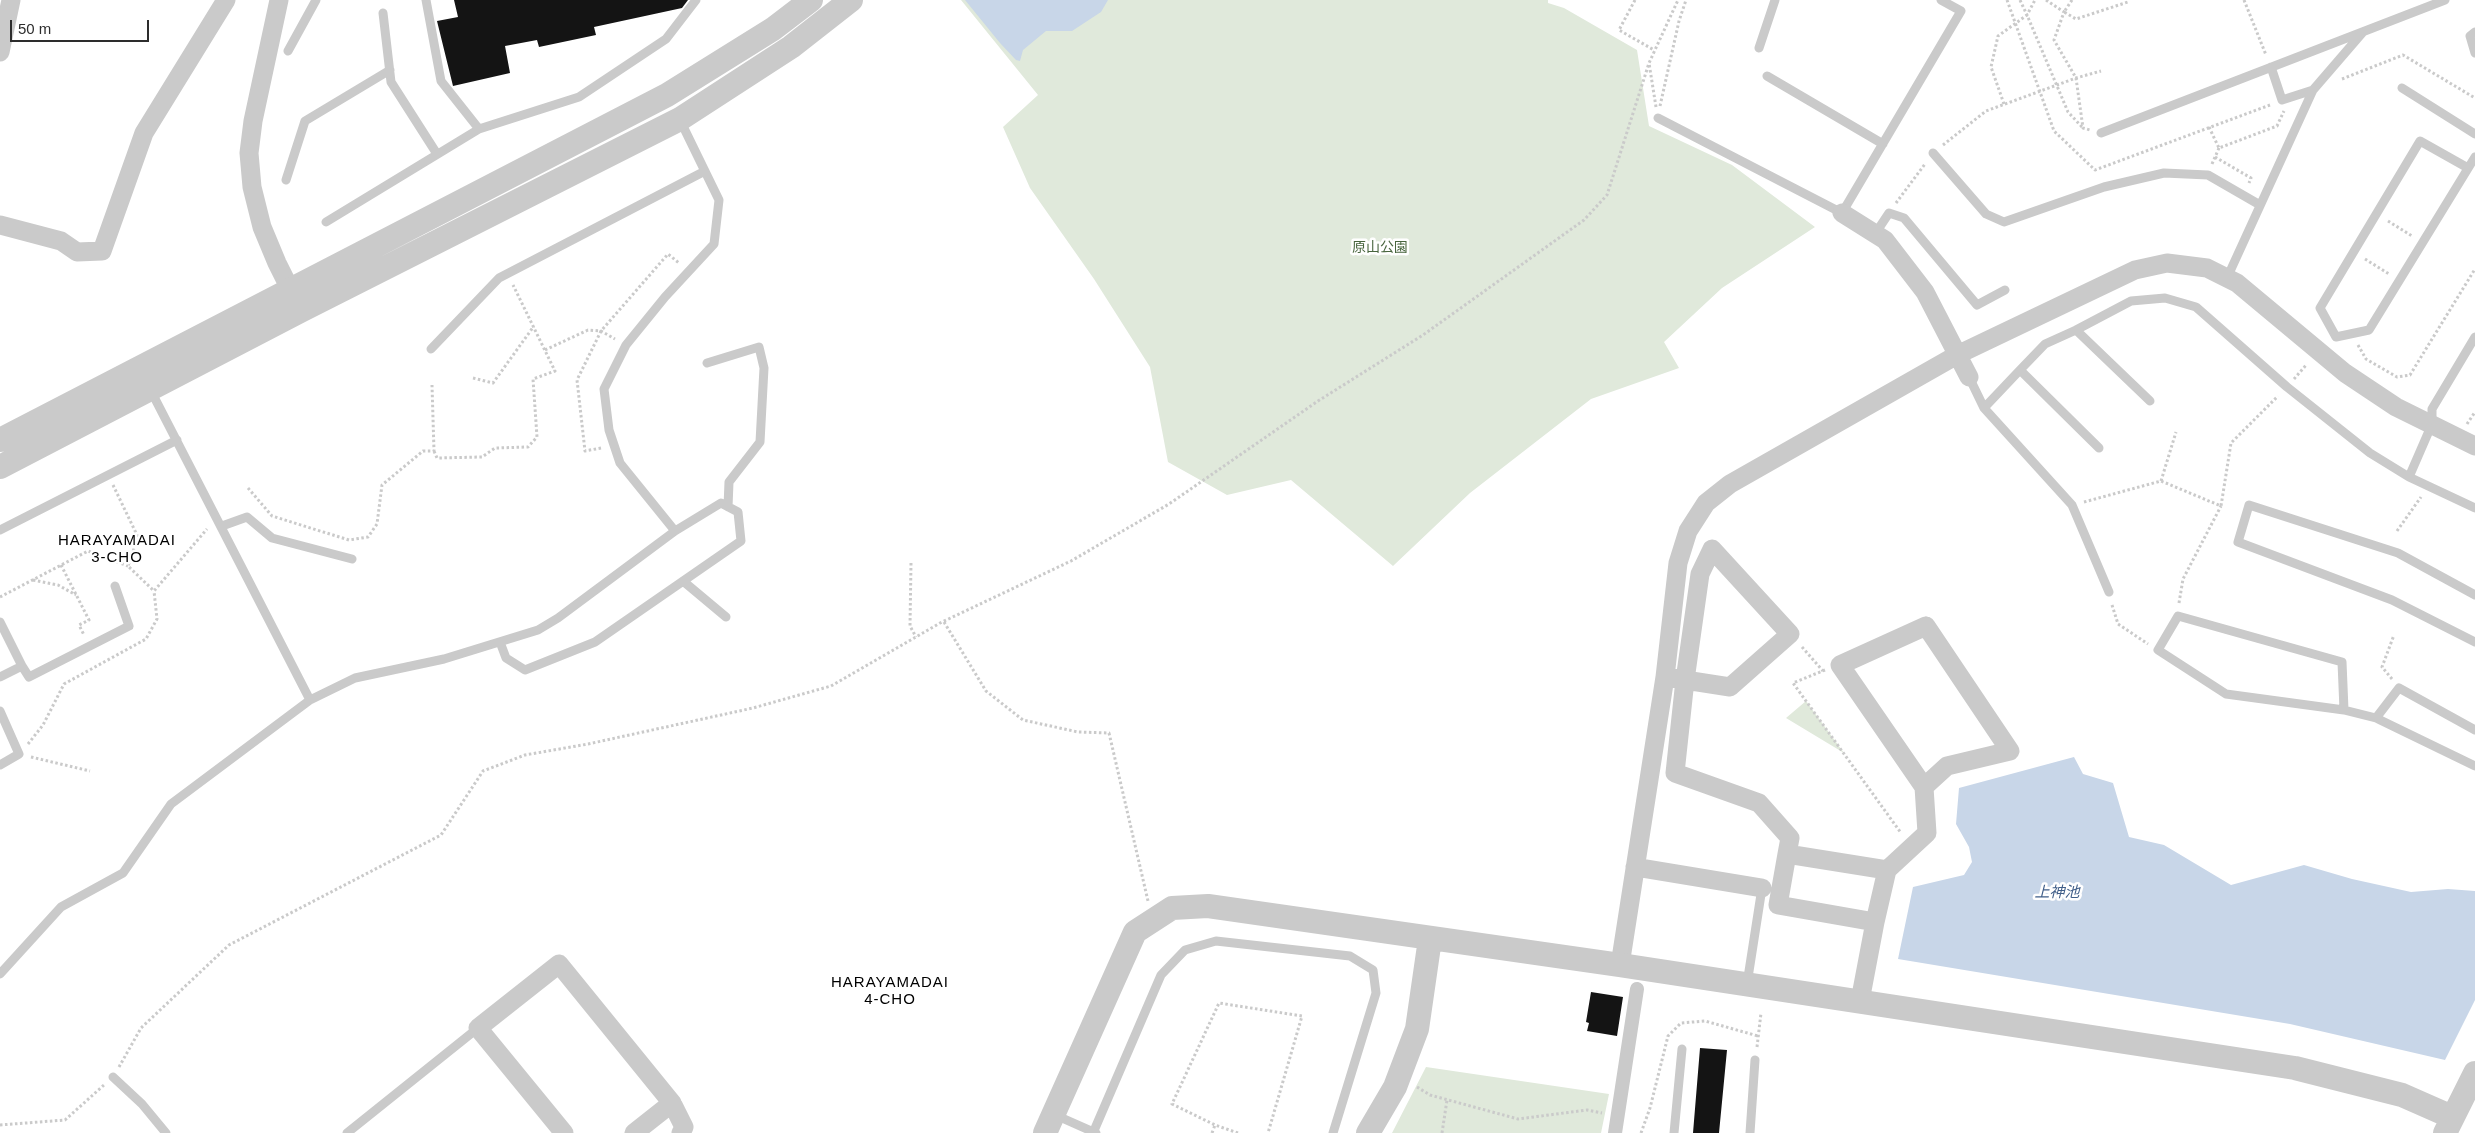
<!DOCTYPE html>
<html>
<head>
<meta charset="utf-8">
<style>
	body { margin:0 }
	#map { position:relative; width:2475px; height:1133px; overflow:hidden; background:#fff; font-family:Helvetica,sans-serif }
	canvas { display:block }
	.scale { position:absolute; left:10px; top:20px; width:139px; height:22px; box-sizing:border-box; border:2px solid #2d2d2d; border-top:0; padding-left:6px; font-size:15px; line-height:18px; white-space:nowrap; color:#2d2d2d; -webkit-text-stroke:4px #fff; paint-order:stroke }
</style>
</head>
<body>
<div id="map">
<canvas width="2475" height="1133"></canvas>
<div class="scale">50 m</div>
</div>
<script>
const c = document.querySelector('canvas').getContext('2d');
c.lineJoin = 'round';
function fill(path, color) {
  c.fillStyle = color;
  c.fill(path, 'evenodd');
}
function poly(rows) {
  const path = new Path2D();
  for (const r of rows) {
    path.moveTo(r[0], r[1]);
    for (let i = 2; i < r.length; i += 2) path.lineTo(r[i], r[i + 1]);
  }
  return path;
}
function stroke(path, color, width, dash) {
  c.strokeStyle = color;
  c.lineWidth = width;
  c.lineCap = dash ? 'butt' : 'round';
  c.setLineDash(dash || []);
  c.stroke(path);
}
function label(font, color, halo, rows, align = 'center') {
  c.font = font + ' Helvetica,"Noto Sans JP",sans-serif';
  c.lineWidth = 5;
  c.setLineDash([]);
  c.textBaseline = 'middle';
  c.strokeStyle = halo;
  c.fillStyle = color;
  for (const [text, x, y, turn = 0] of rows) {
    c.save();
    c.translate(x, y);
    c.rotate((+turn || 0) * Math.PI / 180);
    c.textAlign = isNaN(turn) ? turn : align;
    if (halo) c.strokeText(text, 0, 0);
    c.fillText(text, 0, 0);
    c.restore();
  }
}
fill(poly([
	[961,0,1548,0,1548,3,1564,8,1637,50,1649,126,1732,165,1815,227,1722,288,1664,342,1679,368,1591,399,1470,493,1393,566,1291,480,1227,495,1168,462,1150,367,1094,279,1030,188,1003,127,1038,95],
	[1806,701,1844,753,1786,718],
	[1426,1067,1609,1094,1601,1133,1392,1133]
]), '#e0e9db');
fill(poly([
	[965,0,1108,0,1101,12,1072,31,1046,31,1023,50,1020,61,1016,60,1000,43],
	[2074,757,2083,774,2113,783,2129,837,2164,845,2231,885,2304,865,2352,879,2411,892,2448,889,2475,891,2475,1000,2445,1060,2290,1024,1898,959,1913,887,1964,875,1972,862,1969,847,1956,824,1959,788]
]), '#c8d6e8');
fill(poly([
	[454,0,688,0,682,8,594,27,596,35,539,47,537,40,505,46,510,73,453,86,437,21,458,17],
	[1591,992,1623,997,1617,1036,1587,1031,1589,1023,1586,1022],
	[1700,1048,1727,1050,1719,1133,1693,1133]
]), '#141414');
stroke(poly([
	[1635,0,1619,30,1654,50],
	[2007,0,2054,131,2095,170,2270,105],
	[2020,0,2027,15,2035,0],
	[2046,0,2064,12,2054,40,2076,78,2083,128,2090,130],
	[2072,0,2064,12,2076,19,2128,2],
	[2244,0,2266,55],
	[2342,79,2403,55,2475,98],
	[2004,104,1991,67,1998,36,2027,15,2068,112,2083,128],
	[1660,106,1679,21,1686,0],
	[1656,107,1649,63,1678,0],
	[2209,127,2219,148,2277,126,2284,111],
	[1943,145,1986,111,2076,78,2101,71],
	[2215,157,2251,178,2249,183],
	[2212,164,2219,148],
	[1896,203,1925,164],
	[2388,221,2412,236],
	[2365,259,2389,274],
	[2358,345,2366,359,2397,377,2410,375,2475,269],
	[545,350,588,330,601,331,615,339],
	[473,378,493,383,534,326],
	[2294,379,2307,364],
	[2467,424,2475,412],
	[601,448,585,451,577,380,601,331,668,254,679,263],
	[434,451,437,458,482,457,495,448,528,447,537,437,533,379,555,371,513,285],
	[2161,481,2176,432],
	[113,485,138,537,128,566,154,591,207,529],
	[248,488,272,516,349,540,368,537,377,524,382,485,423,451,434,451,432,385],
	[2084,502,2161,481,2221,506,2231,443,2278,396],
	[2397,531,2421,497],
	[911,563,910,626,916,637],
	[61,565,89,620,79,625,84,635],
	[33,580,58,585,76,595],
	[0,597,88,551,128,566],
	[2179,603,2183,579,2221,506],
	[2112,605,2118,624,2148,644],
	[944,622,986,691,1023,720,1078,732,1109,733,1148,901],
	[1802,647,1823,671],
	[1825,670,1793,683,1901,833],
	[2392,679,2382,667,2394,635],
	[28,744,43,725,64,684,146,639,157,619,154,591],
	[31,757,90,771],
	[1757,1047,1761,1013],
	[119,1067,141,1028,229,945,441,835,483,771,525,755,588,744,753,708,831,686,940,623,1071,561,1169,504,1318,401,1423,335,1584,220,1607,195,1649,63],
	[1417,1087,1430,1095,1518,1119,1587,1110,1602,1113],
	[0,1125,65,1120,104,1085],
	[1212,1133,1215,1125],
	[1238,1133,1215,1125,1172,1104,1219,1003,1302,1016,1268,1133],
	[1442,1133,1447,1100],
	[1641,1133,1650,1108,1668,1036,1681,1023,1705,1021,1758,1036]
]), '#cacaca', 3, [2.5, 2.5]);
stroke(poly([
	[426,0,441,81,479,129],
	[383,13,391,82,437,154],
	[2475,32,2470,36,2475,53],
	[1759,48,1775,0],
	[288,51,316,0],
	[2271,67,2282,100,2313,90,2363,32],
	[1767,76,1883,144],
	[2402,88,2475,134],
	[1658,118,1842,213,1961,11,1941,0],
	[2101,133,2445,0],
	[1933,153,1986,214,2004,222,2104,187,2164,173,2208,175,2260,205],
	[2468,168,2420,141,2320,308,2336,337,2369,330,2475,157],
	[286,180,305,121,390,70],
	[326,222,479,129,579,97,666,39,696,0],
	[1875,234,1889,213,1904,218,1977,305,2005,290],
	[2227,278,2313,90],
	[2076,330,2131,301,2165,298,2196,307,2287,387,2370,453,2409,477,2432,424,2432,409,2475,337],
	[431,349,499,278,705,171],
	[707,363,759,347,764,368,760,442,729,482,728,507],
	[2020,370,2045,344,2076,330,2150,401],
	[1969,377,1984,408,2072,505,2109,592],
	[150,389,310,700],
	[1984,408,2020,370,2099,448],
	[2409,477,2475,508],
	[222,526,247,517,272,538,352,559],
	[0,530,177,440],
	[675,531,620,463,609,430,604,389,626,345,665,297,714,244,719,200,680,120],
	[683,581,726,617],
	[2475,595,2398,553,2249,505,2238,542,2392,600,2475,642],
	[0,622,22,666,0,677],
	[22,666,29,677,129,626,115,586],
	[2344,710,2342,662,2178,616,2158,650,2226,694,2344,710,2376,718,2475,766],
	[0,711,19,754,0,765],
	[2376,718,2399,688,2475,730],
	[0,974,61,907,123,873,171,804,310,700,355,678,444,659,538,630,558,618,675,531,721,503,738,512,741,541,595,642,525,670,506,658,500,642],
	[1747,984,1762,888],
	[113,1077,142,1104,166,1133],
	[1053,1114,1096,1133],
	[347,1133,478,1028],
	[1093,1133,1161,975,1185,950,1216,941,1350,956,1373,970,1376,993,1333,1133],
	[1674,1133,1682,1049],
	[1750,1133,1755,1060]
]), '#cacaca', 9);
stroke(poly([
	[1615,1133,1637,989]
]), '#cacaca', 14);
stroke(poly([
	[279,0,253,121,249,153,252,187,262,227,277,263,296,301],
	[0,52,11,0],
	[1842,213,1885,240,1925,292,1969,377],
	[0,225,61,241,77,252,102,251,144,133,226,0],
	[1926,626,2010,751,1947,766,1924,787,1840,665,1926,626],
	[1665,677,1685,680,1730,687,1790,634,1712,549,1700,574,1685,680,1675,773,1759,803,1790,838,1787,854,1778,905,1875,922,1887,870,1787,854],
	[1635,867,1762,888],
	[1887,870,1927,833,1924,787],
	[1620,965,1665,677,1678,563,1688,531,1706,503,1730,484,1957,355,2135,270,2167,263,2207,268,2237,283,2345,373,2396,407,2475,446],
	[1860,1001,1875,922],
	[564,1133,478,1028,559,964,672,1103,684,1127,681,1133],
	[634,1133,672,1103]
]), '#cacaca', 19);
stroke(poly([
	[0,440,667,95,773,29,811,0],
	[0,467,302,310,680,119,791,47,851,0],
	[1045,1133,1135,932,1172,908,1208,906,1620,965,2295,1068,2402,1095,2452,1117],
	[1368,1133,1395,1087,1417,1029,1430,939],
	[2445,1133,2475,1073]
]), '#cacaca', 24);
label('14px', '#48653e', '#fff', [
	["原山公園",1380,248]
]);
c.letterSpacing = '1px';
label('15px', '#000', '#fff', [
	["HARAYAMADAI",117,541],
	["3-CHO",117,558],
	["HARAYAMADAI",890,983],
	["4-CHO",890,1000]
]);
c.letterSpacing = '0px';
label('italic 15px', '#415f89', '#fff', [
	["上神池",2057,893]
]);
</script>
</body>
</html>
